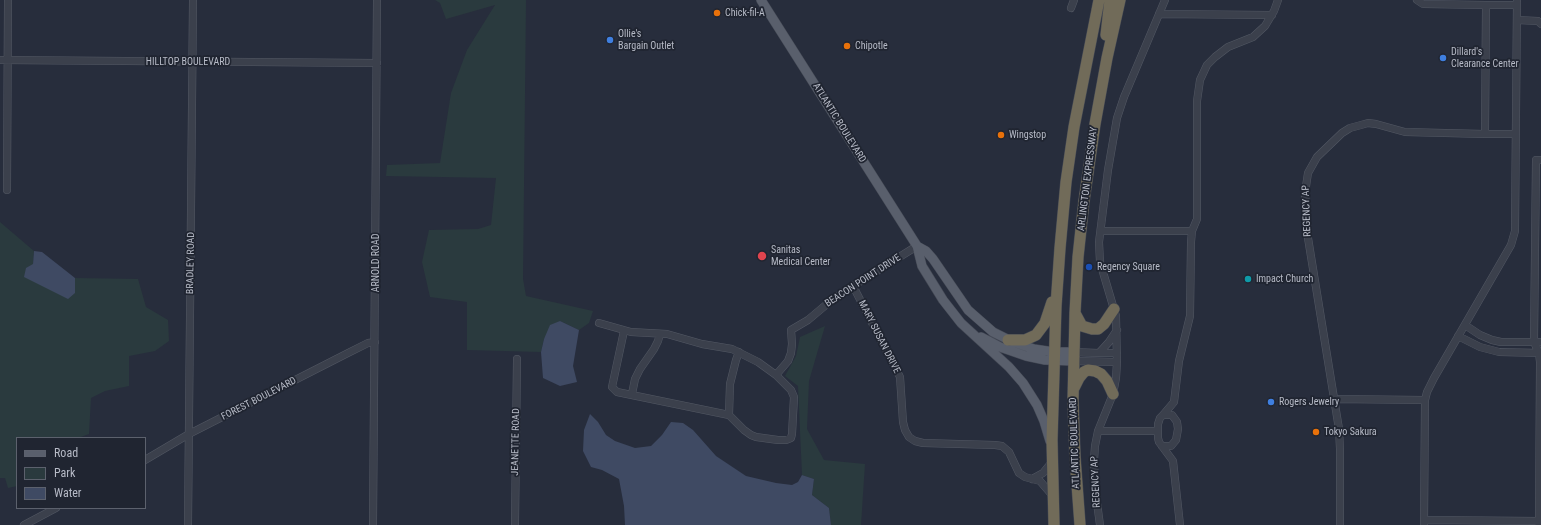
<!DOCTYPE html>
<html>
<head>
<meta charset="utf-8">
<style>
	body { margin:0 }
	#map { position:relative; width:1541px; height:525px; overflow:hidden; background:#272d3c; font-family:"Roboto Condensed",sans-serif }
	canvas { display:block }
	.legend { position:absolute; left:16px; top:437px; width:130px; height:72px; box-sizing:border-box; background:#202531; border:1px solid #5c616d; margin:0; padding:5px 7px; list-style:none; font-size:12px; color:#b7bbc7 }
	.legend li { display:flex; align-items:center; gap:8px; height:20px }
	.legend b { width:20px; border:1px solid #5c616d }
</style>
</head>
<body>
<div id="map">
<canvas width="1541" height="525"></canvas>
<ul class="legend">
<li><b style="height:5px;background:#595f6c"></b>Road</li>
<li><b style="height:11px;background:#2a3a3e"></b>Park</li>
<li><b style="height:11px;background:#3f4a63"></b>Water</li>
</ul>
</div>
<script>
const c = document.querySelector('canvas').getContext('2d');
c.lineJoin = 'round';
function fill(path, color) {
  c.fillStyle = color;
  c.fill(path, 'evenodd');
}
function poly(rows) {
  const path = new Path2D();
  for (const r of rows) {
    path.moveTo(r[0], r[1]);
    for (let i = 2; i < r.length; i += 2) path.lineTo(r[i], r[i + 1]);
  }
  return path;
}
function stroke(path, color, width, dash) {
  c.strokeStyle = color;
  c.lineWidth = width;
  c.lineCap = dash ? 'butt' : 'round';
  c.setLineDash(dash || []);
  c.stroke(path);
}
function label(font, color, halo, rows, align = 'center') {
  c.font = font + ' "Roboto Condensed",sans-serif';
  c.lineWidth = 3.5;
  c.setLineDash([]);
  c.textBaseline = 'middle';
  c.strokeStyle = halo;
  c.fillStyle = color;
  for (const [text, x, y, turn = 0] of rows) {
    c.save();
    c.translate(x, y);
    c.rotate((+turn || 0) * Math.PI / 180);
    c.textAlign = isNaN(turn) ? turn : align;
    if (halo) c.strokeText(text, 0, 0);
    c.fillText(text, 0, 0);
    c.restore();
  }
}
fill(poly([
	[435,0,526,0,523,279,526,296,593,311,589,323,579,330,560,321,544,339,541,352,467,350,467,302,430,297,422,262,429,230,478,229,491,225,496,178,386,176,387,165,440,163,451,93,467,50,495,5,446,19,440,3],
	[0,222,34,251,33,264,75,293,75,278,138,279,146,307,168,320,169,341,155,351,129,356,129,386,105,391,91,398,89,434,78,438,17,438,17,486,8,488,5,478,0,478],
	[825,326,809,381,807,429,824,460,865,464,861,525,831,525,829,508,812,495,814,479,802,475,798,386,785,376,796,356,800,337]
]), '#2a3a3e');
fill(poly([
	[34,251,42,252,75,278,75,293,68,299,24,277,26,268,33,264],
	[560,321,579,330,573,366,577,382,560,386,543,378,541,352,544,339,550,325],
	[590,414,598,422,606,435,615,441,635,448,651,446,662,435,671,422,683,423,693,430,716,456,746,476,776,483,792,485,798,482,802,475,814,479,812,495,829,508,831,525,625,525,624,506,619,479,602,470,591,467,583,451,584,430]
]), '#3f4a63');
const minor = poly([
	[1486,5,1517,5],
	[1071,8,1074,0],
	[1159,14,1272,15],
	[1517,20,1538,21,1541,24],
	[0,60,377,63],
	[1485,134,1516,134],
	[7,190,8,0],
	[1101,231,1192,231],
	[853,286,900,377,903,422,905,430,909,437,915,441,923,443,995,445,1002,446,1009,452,1019,473,1025,477,1040,481,1052,495],
	[599,323,631,332,667,334,702,344,732,349,758,362,776,375,791,390,794,397,792,434,791,438,786,440,778,440,756,437,751,435,744,430,729,415,617,392,612,387,624,331],
	[1465,325,1480,335,1492,340,1501,342,1541,342],
	[1458,336,1480,347,1499,352,1541,353],
	[1073,352,1099,353,1109,342,1117,330],
	[1099,353,1117,353],
	[1073,361,1117,362],
	[776,375,788,361,791,353,792,344,791,330,808,320,833,299,853,286,917,246],
	[632,394,635,379,640,369,654,349,658,341,660,334],
	[1334,399,1425,400],
	[729,415,730,384,736,360,739,352],
	[1163,415,1174,402,1179,361,1190,316,1191,242,1192,231,1197,219,1197,101,1200,80,1207,65,1215,57,1228,47,1253,37,1265,26,1274,11,1278,0],
	[1098,431,1157,431],
	[1162,446,1171,446,1176,440,1178,429,1177,422,1172,415,1163,415,1160,418,1158,424,1158,438,1159,442,1173,461,1180,525],
	[145,460,189,434,348,353,368,343,375,342],
	[1032,479,1043,473,1052,462],
	[1424,520,1540,521],
	[24,525,56,508],
	[188,525,193,0],
	[373,525,377,0],
	[515,525,517,359],
	[1100,525,1095,488,1094,460,1095,446,1098,431,1113,394,1116,378,1117,362,1116,316,1100,262,1099,242,1108,170,1117,118,1124,97,1165,0],
	[1340,525,1340,449,1339,429,1308,238,1305,193,1308,173,1317,157,1342,133,1350,128,1361,125,1368,123,1376,124,1405,132,1485,134,1486,5,1423,4,1417,0],
	[1424,525,1425,400,1427,392,1434,378,1511,245,1515,231,1517,0],
	[1539,525,1540,362,1539,353,1534,342,1536,160,1541,160]
]);
const major = poly([
	[761,0,917,246,922,266,943,300,961,323,1009,367,1023,383,1037,405,1044,421,1050,441],
	[917,246,926,251,933,259,968,310,993,332,1013,342,1034,349,1054,352,1073,352],
	[981,337,1000,347,1026,356,1045,360,1073,361]
]);
const highway = poly([
	[1106,35,1110,0],
	[1075,313,1082,326,1092,329,1098,329,1104,324,1114,309],
	[1008,340,1025,340,1036,335,1045,323,1052,302],
	[1074,388,1079,378,1084,372,1088,370,1095,371,1101,374,1107,381,1113,394],
	[1054,525,1052,440,1056,306,1060,248,1066,182,1074,127,1099,0],
	[1080,525,1075,457,1073,401,1075,313,1078,257,1084,201,1095,124,1107,58,1120,0]
]);
stroke(minor, '#535864', 8);
stroke(major, '#444955', 10);
stroke(highway, '#434854', 12);
stroke(minor, '#3b404c', 7);
stroke(major, '#595f6c', 9);
stroke(highway, '#716b59', 11);
for (const [x, y, r, color] of [
	[717,13,4,"#e8710a"],
	[610,40,4,"#3f7fe0"],
	[847,46,4,"#e8710a"],
	[1443,58,4,"#3f7fe0"],
	[1001,135,4,"#e8710a"],
	[762,256,5,"#e0444e"],
	[1089,267,4,"#1a4fb4"],
	[1248,279,4,"#0f9aa8"],
	[1271,402,4,"#3f7fe0"],
	[1316,432,4,"#e8710a"]
]) {
  const dot = new Path2D();
  dot.arc(x, y, r, 0, 2 * Math.PI);
  c.fillStyle = color;
  c.fill(dot);
  stroke(dot, '#202531', 1.5);
}
label('10px', '#b7bbc7', '#202531', [
	["Chick-fil-A",725,13],
	["Ollie's",618,34],
	["Bargain Outlet",618,46],
	["Chipotle",855,46],
	["Dillard's",1451,52],
	["Clearance Center",1451,64],
	["Wingstop",1009,135],
	["Sanitas",771,250],
	["Medical Center",771,262],
	["Regency Square",1097,267],
	["Impact Church",1256,279],
	["Rogers Jewelry",1279,402],
	["Tokyo Sakura",1324,432]
], 'left');
label('10px', '#b7bbc7', '#202531', [
	["HILLTOP BOULEVARD",188,62],
	["ATLANTIC BOULEVARD",839,123,58],
	["ARLINGTON EXPRESSWAY",1088,179,-83],
	["REGENCY AP",1307,211,-92],
	["BRADLEY ROAD",191,263,-89],
	["ARNOLD ROAD",376,263,-90],
	["BEACON POINT DRIVE",863,281,-33],
	["MARY SUSAN DRIVE",879,337,63],
	["FOREST BOULEVARD",259,399,-27],
	["JEANETTE ROAD",516,442,-89],
	["ATLANTIC BOULEVARD",1075,443,-92],
	["REGENCY AP",1096,482,-93]
]);
</script>
</body>
</html>
